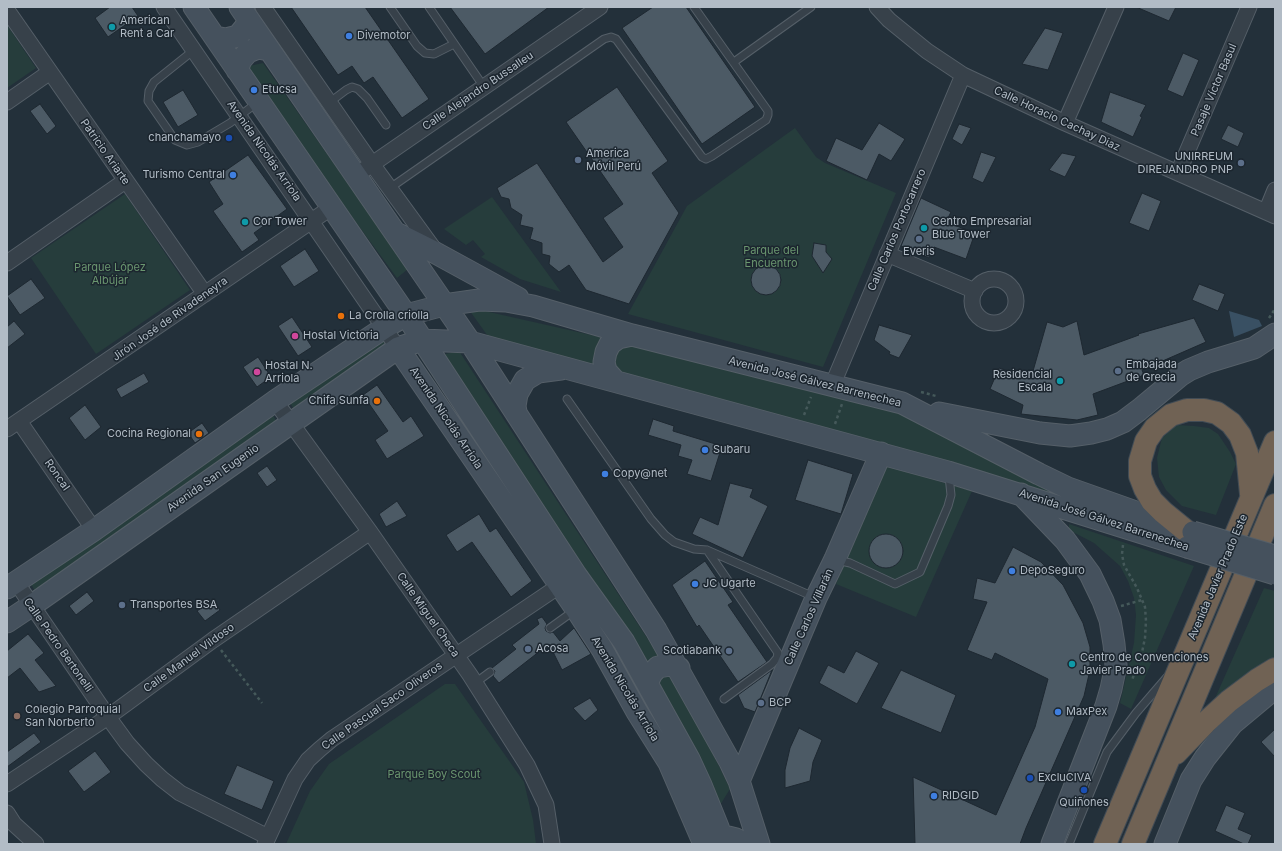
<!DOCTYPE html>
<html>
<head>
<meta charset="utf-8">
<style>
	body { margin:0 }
	#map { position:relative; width:1282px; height:851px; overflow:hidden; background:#23303a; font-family:Inter,sans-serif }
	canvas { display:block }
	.frame { position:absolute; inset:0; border:8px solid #b2bcc6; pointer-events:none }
</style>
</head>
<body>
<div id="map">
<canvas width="1282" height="851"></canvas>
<div class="frame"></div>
</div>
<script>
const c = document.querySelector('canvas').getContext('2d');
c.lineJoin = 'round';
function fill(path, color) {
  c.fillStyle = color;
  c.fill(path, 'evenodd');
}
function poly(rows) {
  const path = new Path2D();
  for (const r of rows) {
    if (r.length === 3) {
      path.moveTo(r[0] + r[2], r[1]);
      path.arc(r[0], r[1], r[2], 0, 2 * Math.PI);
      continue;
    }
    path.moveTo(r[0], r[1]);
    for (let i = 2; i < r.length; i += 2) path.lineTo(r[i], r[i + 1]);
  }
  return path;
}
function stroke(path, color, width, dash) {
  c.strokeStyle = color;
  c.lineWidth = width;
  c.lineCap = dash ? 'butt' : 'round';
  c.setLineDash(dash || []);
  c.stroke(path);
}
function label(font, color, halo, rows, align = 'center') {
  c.font = font + ' Inter,sans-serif';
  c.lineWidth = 3;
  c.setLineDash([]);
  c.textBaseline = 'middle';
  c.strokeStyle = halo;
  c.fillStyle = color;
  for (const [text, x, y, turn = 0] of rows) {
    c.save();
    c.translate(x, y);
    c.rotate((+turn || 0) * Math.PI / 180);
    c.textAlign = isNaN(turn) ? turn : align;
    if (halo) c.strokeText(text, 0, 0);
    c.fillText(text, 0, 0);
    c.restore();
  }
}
fill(poly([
	[7,25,36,68,7,88],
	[263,63,408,269,397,278,246,73,249,66],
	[795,128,816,157,825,163,896,193,823,367,628,314,687,206],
	[125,194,190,290,96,354,31,258],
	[492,197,561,292,520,279,481,257,485,254,473,240,466,245,444,229],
	[467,307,848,393,931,423,1055,490,1053,496,490,339],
	[385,337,391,346,296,412,290,403],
	[459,351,685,696,730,789,717,810,441,355],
	[271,412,278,424,35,591,28,579],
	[1176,425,1194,426,1209,428,1218,434,1230,452,1236,464,1216,515,1182,506,1166,490,1159,477,1157,458,1162,438],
	[887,466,972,491,916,617,836,584],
	[1069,524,1194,566,1131,709,1120,703,1134,643,1136,615,1134,598,1128,581,1120,566,1094,543,1069,530],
	[1264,588,1275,591,1275,661,1212,705],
	[445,684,455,684,524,782,533,820,536,844,286,844,310,791,329,764]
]), '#263d3c');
fill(poly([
	[1229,311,1259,320,1262,326,1234,337]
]), '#395063');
const building = poly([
	[110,7,132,7,138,16,108,37,95,18,110,7],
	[291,7,365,7,429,99,402,118,373,77,364,83,352,66,338,75,291,7],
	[450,7,549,7,485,54,450,7],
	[653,7,686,7,755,107,702,144,622,28,653,7],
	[1136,7,1176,7,1169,21,1136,7],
	[1045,28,1063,33,1048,70,1022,64,1045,28],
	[1183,53,1199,60,1183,97,1167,90,1183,53],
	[617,87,668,161,652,173,679,213,629,304,586,290,569,265,559,272,549,264,550,256,542,254,542,243,530,239,533,228,520,225,522,215,511,208,509,199,501,197,497,188,537,163,603,262,623,247,603,218,623,204,566,122,617,87],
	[183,90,198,115,178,127,163,102,183,90],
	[1110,92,1146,105,1140,116,1142,117,1133,137,1101,122,1110,92],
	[40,104,56,126,47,134,30,111,40,104],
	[879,123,905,139,891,161,879,154,867,180,826,161,836,138,862,150,879,123],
	[959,124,971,128,962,145,952,139,959,124],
	[1228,125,1244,133,1238,147,1221,139,1228,125],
	[981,152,996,157,983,183,972,178,981,152],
	[1062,153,1076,156,1065,177,1049,170,1062,153],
	[248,155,287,209,254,233,259,240,242,252,213,211,223,204,209,182,248,155],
	[1142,193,1161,201,1149,231,1129,223,1142,193],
	[921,198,951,212,946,222,975,233,966,259,934,247,929,258,901,246,921,198],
	[814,243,826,245,826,252,832,259,823,273,812,256,814,243],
	[305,249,319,271,294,287,280,266,305,249],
	[766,280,15],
	[31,279,45,298,20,315,7,296,31,279],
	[1199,284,1225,294,1218,311,1192,300,1199,284],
	[292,317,312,347,298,356,278,326,292,317],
	[1194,318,1206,342,1142,370,1144,375,1093,394,1098,415,1077,420,1021,414,1023,405,990,389,999,368,1031,378,1047,322,1063,327,1077,321,1084,355,1139,335,1138,334,1194,318],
	[14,321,25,334,7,348,7,327,14,321],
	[879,325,912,335,899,358,889,354,890,352,874,340,879,325],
	[258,357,271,377,257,387,243,367,258,357],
	[144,373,149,382,121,398,116,389,144,373],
	[377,385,403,422,411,416,424,436,387,459,375,440,388,431,363,395,377,385],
	[85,405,101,427,85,440,69,418,85,405],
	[653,419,674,426,673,431,722,446,711,481,687,474,692,460,678,456,681,445,648,435,653,419],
	[202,423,209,433,195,443,188,433,202,423],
	[808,460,853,474,841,514,795,500,808,460],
	[267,466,277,480,267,487,257,473,267,466],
	[730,483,753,489,750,497,768,506,743,558,692,534,700,517,718,525,730,483],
	[397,501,407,516,386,527,379,514,397,501],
	[479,514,490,532,496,528,532,581,511,597,472,542,457,552,446,535,479,514],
	[886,551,17],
	[1013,547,1041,562,1063,585,1083,623,1090,647,1090,670,1084,696,1026,828,1020,844,915,844,913,777,996,815,1035,727,1048,679,995,653,992,660,967,650,987,602,973,599,977,578,995,583,1013,547],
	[705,561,733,602,728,605,767,662,738,682,699,625,697,627,672,585,705,561],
	[87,592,94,601,76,615,69,606,87,592],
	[213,600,220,610,205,621,197,611,213,600],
	[542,617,547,624,545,628,546,631,550,633,553,632,560,641,574,628,591,654,562,670,549,644,499,683,493,676,495,671,492,668,516,649,512,645,539,624,537,619,542,617],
	[28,634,44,653,35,660,56,686,39,692,20,668,7,678,7,651,28,634],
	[856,651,879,663,857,704,819,683,828,665,844,673,856,651],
	[772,670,755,712,744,708,738,695,772,670],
	[901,670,956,695,941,733,881,708,901,670],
	[590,698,598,710,585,721,573,708,590,698],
	[799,728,822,740,813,762,810,781,785,788,785,770,790,748,799,728],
	[1275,729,1275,757,1261,742,1275,729],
	[34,733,41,742,7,767,7,752,34,733],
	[95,751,111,772,84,792,68,771,95,751],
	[237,765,274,781,262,810,224,794,237,765],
	[1226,805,1245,813,1238,829,1252,835,1248,844,1244,844,1215,831,1226,805]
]);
fill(building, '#4c5a65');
stroke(building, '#1e2831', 1);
const lane = poly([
	[390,7,417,46,425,53,434,54,454,44],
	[429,7,484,87],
	[194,50,154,82,149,91,148,101,175,140,187,145,198,142,230,123,258,102],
	[734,62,811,7],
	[330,102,346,90,352,87,358,89,367,98,386,125],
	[390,188,604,39,611,37,616,39,702,157,706,159,712,156,766,120,768,115,768,111,694,7],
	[567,399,651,519,665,535,674,542,694,549,707,550,814,597],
	[707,550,778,653,777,658,772,664,724,699],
	[837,560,850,563,895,584,920,572,948,506,951,495,949,476],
	[550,628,575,610],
	[475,683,490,672],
	[1069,844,1107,752,1136,713,1167,677]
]);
const street = poly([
	[164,7,398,348],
	[263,7,372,164,436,252],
	[877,7,889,20,927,51,963,75,1065,123,1275,216],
	[7,10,205,294],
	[7,102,50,72],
	[1065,123,1116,7],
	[365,169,600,7],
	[1178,173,1249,7],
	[1266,212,1275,190],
	[887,254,975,291],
	[7,263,125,181],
	[994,301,22],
	[832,386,963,75],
	[275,401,370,532,470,675,527,765,546,805,552,844],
	[19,421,94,530],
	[7,429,332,207],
	[16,582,108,717,127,743,146,764,162,779,180,793,268,837],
	[7,784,108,717,213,640,370,532],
	[7,813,14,824,36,844],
	[265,844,295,779,308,760,320,749,332,739,568,580]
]);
const secondary = poly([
	[194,7,406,315,576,575,624,642,689,759,701,785,718,827,724,844],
	[240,7,470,342,656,630,730,762,739,781,759,844],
	[215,37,226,39,238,36,246,26,248,19],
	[237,70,241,60,248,52,258,48,269,50],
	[396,233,432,251,518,298],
	[398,348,576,609,602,649,637,712,669,763,704,844],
	[615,381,606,371,604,362,606,352,610,344,618,338,632,335],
	[516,412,515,406,517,394,525,380,538,372,561,369],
	[939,413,1040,433,1070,436,1091,433,1107,429,1123,422,1139,410,1181,375,1189,370,1208,362,1254,348,1275,334],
	[1021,494,1065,540,1090,574,1103,601,1110,620,1114,644,1116,665,1111,689,1106,706,1052,844],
	[7,588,94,530,275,401,384,328,406,315,444,305,479,300,506,301,533,306,632,335,902,403,1039,474,1068,488,1181,528],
	[7,622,31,606,398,348,422,340,470,342,948,472,1187,547],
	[648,685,648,681,652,673,658,667,671,665,679,668],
	[739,781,816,598,835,559,881,453],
	[714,844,722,838,728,837,736,839,745,844],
	[1165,844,1191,780,1205,758,1232,724,1275,688]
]);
const highway = poly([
	[1185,530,1163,512,1152,501,1145,489,1140,476,1140,461,1146,441,1155,428,1171,415,1187,410,1204,410,1217,413,1231,423,1240,435,1247,453,1251,494],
	[1176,753,1205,723,1229,701,1257,680,1275,669],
	[1105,844,1275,442],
	[1133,844,1275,505]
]);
stroke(lane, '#555f68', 9);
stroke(street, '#555f68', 17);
stroke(secondary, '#555f68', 23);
stroke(highway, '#424c55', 24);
stroke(poly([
	[1269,318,1275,309],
	[921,392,936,396],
	[804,415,811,397],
	[835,424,842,404],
	[1123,545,1122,554,1124,565,1137,588,1145,607,1146,621,1145,638,1141,657,1132,680],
	[1121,606,1142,600],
	[221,650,262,703]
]), '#45595a', 2.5, [3, 3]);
stroke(lane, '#37414a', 7);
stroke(street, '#37414a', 15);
stroke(secondary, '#45515d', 21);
stroke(highway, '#706254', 22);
const secondaryBridge = poly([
	[1193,532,1275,556],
	[1187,547,1275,574]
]);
stroke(secondaryBridge, '#555f68', 23, []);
stroke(secondaryBridge, '#45515d', 21);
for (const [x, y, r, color] of [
	[112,27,4,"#0f9aa8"],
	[349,36,4,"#3f7fe0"],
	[254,90,4,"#3f7fe0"],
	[229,138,4,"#1a4fb4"],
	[578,160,4,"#5c6f8a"],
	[1241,163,4,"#5c6f8a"],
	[233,175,4,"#3f7fe0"],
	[245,222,4,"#0f9aa8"],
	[924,228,4,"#0f9aa8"],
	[919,239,4,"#5c6f8a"],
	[341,316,4,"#e8710a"],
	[295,336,4,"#d1479c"],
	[1118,371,4,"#5c6f8a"],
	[257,372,4,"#d1479c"],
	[1060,381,4,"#0f9aa8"],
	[377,401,4,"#e8710a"],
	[199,434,4,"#e8710a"],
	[705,450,4,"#3f7fe0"],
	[605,474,4,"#3f7fe0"],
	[1012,571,4,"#3f7fe0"],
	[695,584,4,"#3f7fe0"],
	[122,605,4,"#5c6f8a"],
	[528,649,4,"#5c6f8a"],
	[729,651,4,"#5c6f8a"],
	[1072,664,4,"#0f9aa8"],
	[761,703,4,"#5c6f8a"],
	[1058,712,4,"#3f7fe0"],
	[17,716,4,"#8d6e63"],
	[1030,778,4,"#1a4fb4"],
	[1084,790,4,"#1a4fb4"],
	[934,796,4,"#3f7fe0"]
]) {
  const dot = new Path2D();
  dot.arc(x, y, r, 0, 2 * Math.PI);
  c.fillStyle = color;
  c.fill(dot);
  stroke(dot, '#1c262f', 1.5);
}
label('11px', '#b2bcc6', '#1c262f', [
	["American",120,21],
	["Rent a Car",120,34],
	["Divemotor",357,36],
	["Etucsa",262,90],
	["chanchamayo",221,138,"right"],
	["America",586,154],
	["Móvil Perú",586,167],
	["UNIRREUM",1233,157,"right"],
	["DIREJANDRO PNP",1233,170,"right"],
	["Turismo Central",225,175,"right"],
	["Cor Tower",253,222],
	["Centro Empresarial",932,222],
	["Blue Tower",932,235],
	["Everis",919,252,"center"],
	["La Crolla criolla",349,316],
	["Hostal Victoria",303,336],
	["Embajada",1126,365],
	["de Grecia",1126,378],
	["Hostal N.",265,366],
	["Arriola",265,379],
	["Residencial",1052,375,"right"],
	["Escala",1052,388,"right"],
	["Chifa Sunfa",369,401,"right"],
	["Cocina Regional",191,434,"right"],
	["Subaru",713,450],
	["Copy@net",613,474],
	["DepoSeguro",1020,571],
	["JC Ugarte",703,584],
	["Transportes BSA",130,605],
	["Acosa",536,649],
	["Scotiabank",721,651,"right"],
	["Centro de Convenciones",1080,658],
	["Javier Prado",1080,671],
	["BCP",769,703],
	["Colegio Parroquial",25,710],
	["San Norberto",25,723],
	["MaxPex",1066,712],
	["ExcluCIVA",1038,778],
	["RIDGID",942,796],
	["Quiñones",1084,803,"center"]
], 'left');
label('11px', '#b2bcc6', '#1c262f', [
	["Pasaje Víctor Basul",1214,90,-67],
	["Calle Alejandro Bussalleu",478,91,-34],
	["Calle Horacio Cachay Diaz",1057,119,25],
	["Avenida Nicolás Arriola",264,151,55],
	["Patricio Ariarte",105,152,55],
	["Calle Carlos Portocarrero",897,230,-67],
	["Jirón José de Rivadeneyra",170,319,-35],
	["Avenida José Gálvez Barrenechea",815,382,14],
	["Avenida Nicolás Arriola",446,418,56],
	["Roncal",57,475,55],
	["Avenida San Eugenio",213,478,-35],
	["Avenida José Gálvez Barrenechea",1104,520,18],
	["Avenida Javier Prado Este",1218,577,-67],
	["Calle Miguel Checa",428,615,55],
	["Calle Carlos Villarán",809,617,-66],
	["Calle Pedro Bertonelli",58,645,55],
	["Calle Manuel Vildoso",189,658,-36],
	["Avenida Nicolás Arriola",625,689,59],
	["Calle Pascual Saco Oliveros",382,706,-35]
]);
label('11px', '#6a966f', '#1c262f', [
	["Parque del",771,251],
	["Encuentro",771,264],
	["Parque López",110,268],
	["Albújar",110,281],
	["Parque Boy Scout",434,775]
]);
</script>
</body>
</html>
